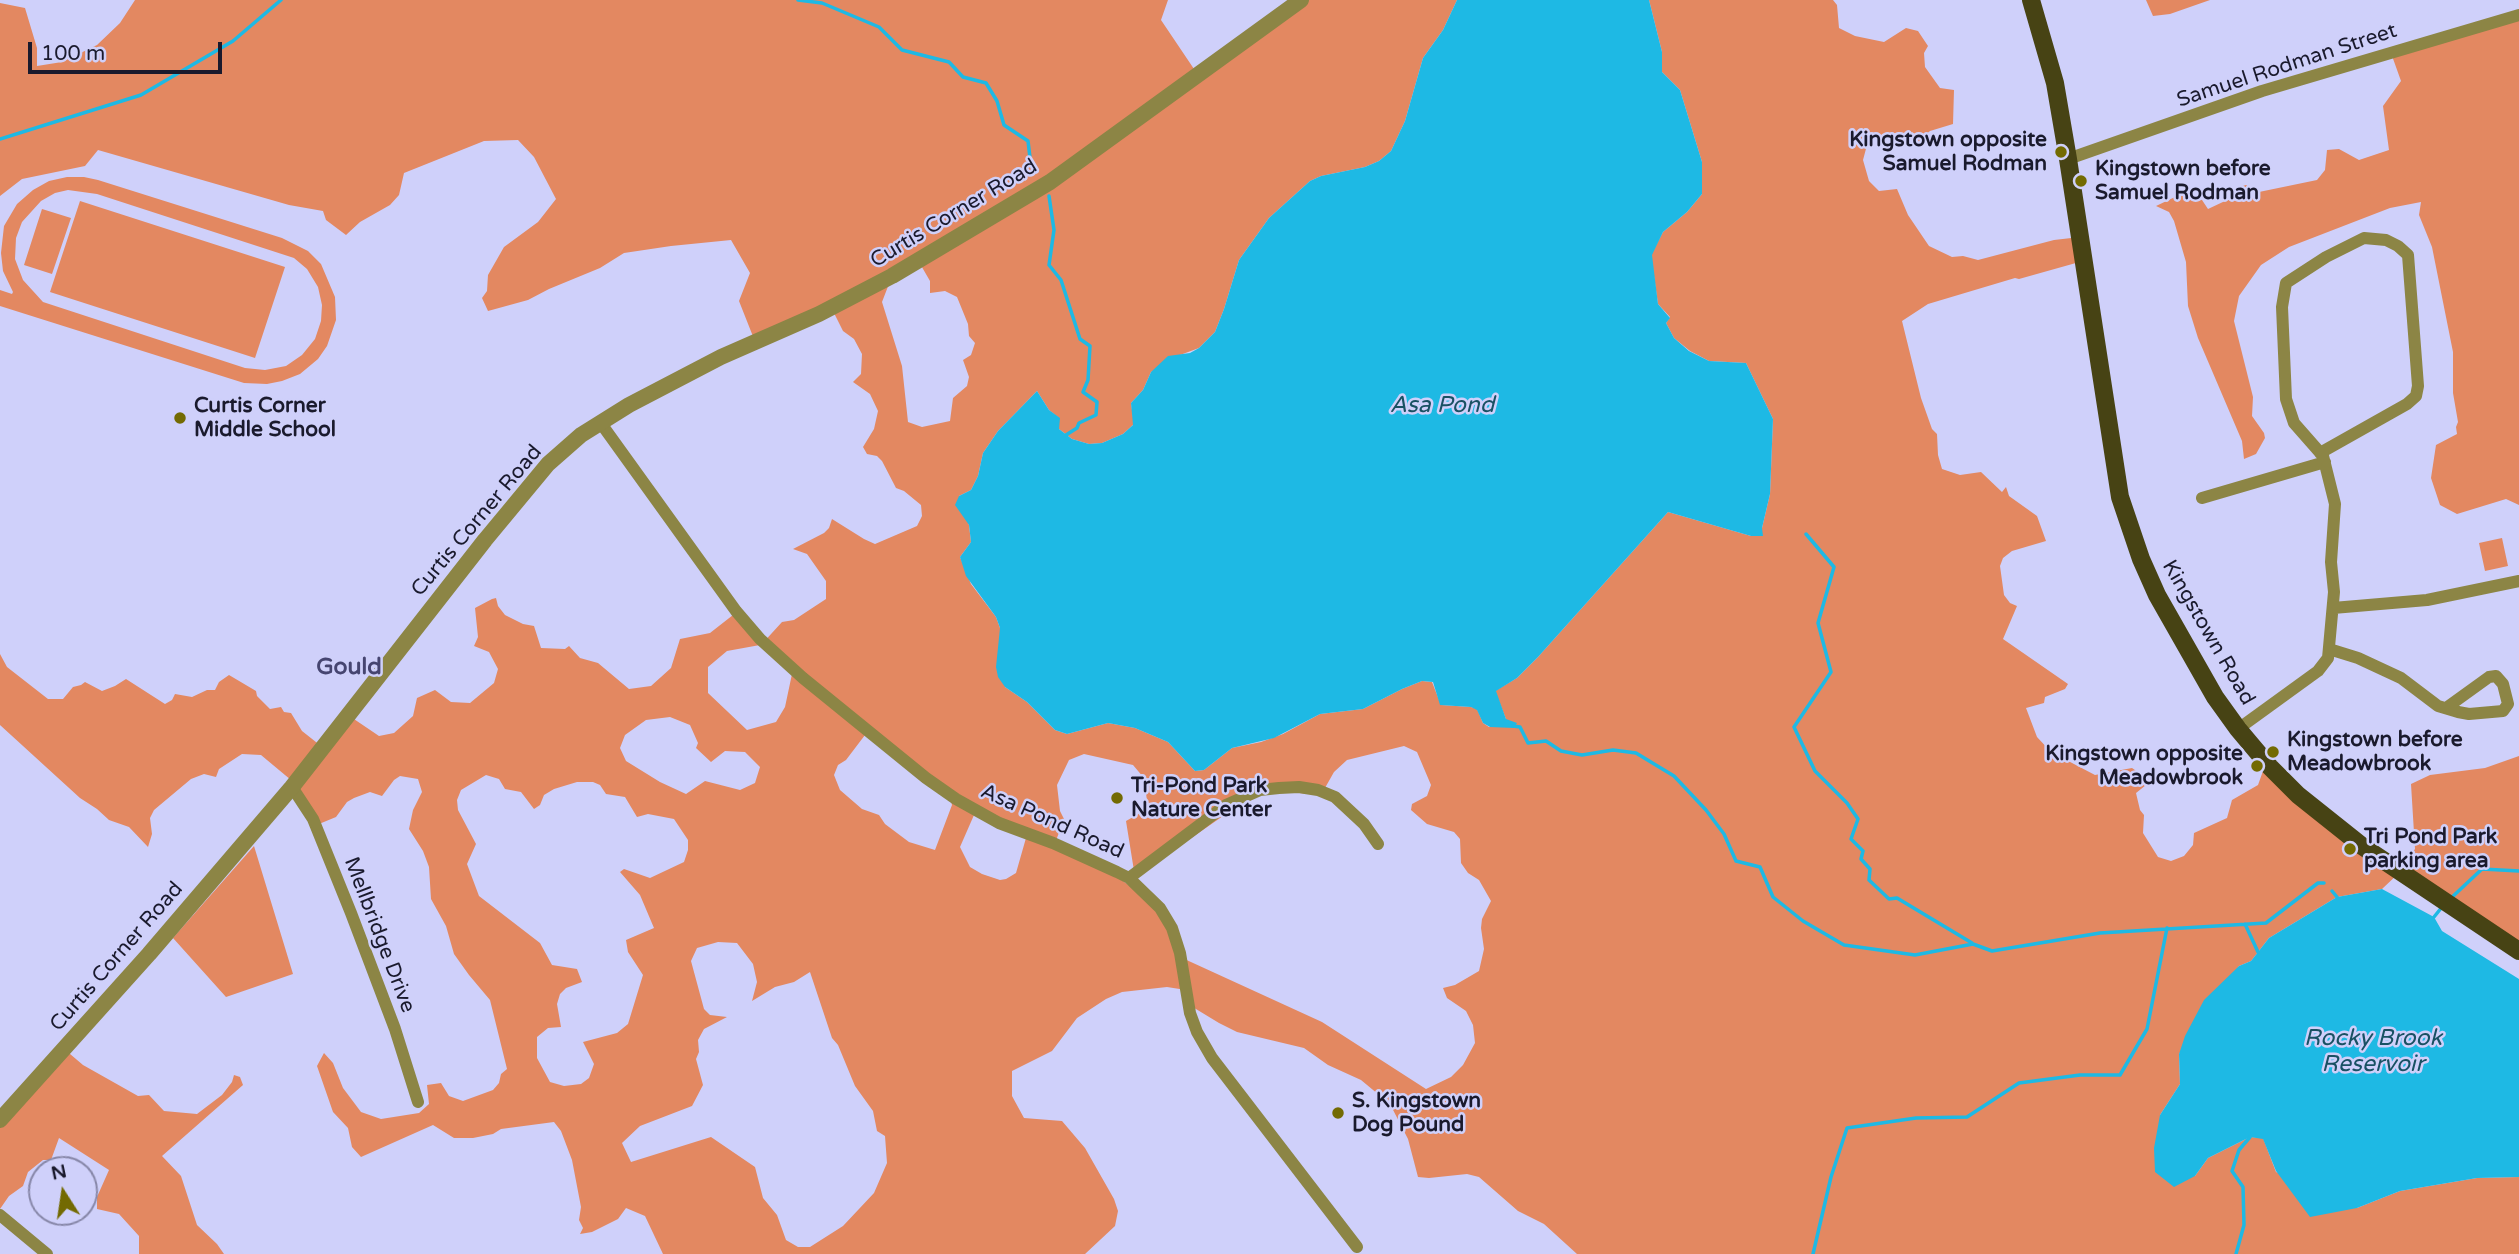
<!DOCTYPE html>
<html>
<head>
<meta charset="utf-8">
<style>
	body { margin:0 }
	#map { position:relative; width:2519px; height:1254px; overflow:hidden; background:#cfd0fa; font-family:"Varela Round",sans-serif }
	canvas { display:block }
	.north { position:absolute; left:28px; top:1156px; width:70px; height:70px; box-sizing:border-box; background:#cfd0fa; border:2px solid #8787a8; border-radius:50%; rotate:348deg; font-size:19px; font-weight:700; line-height:28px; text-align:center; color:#1a1a2d }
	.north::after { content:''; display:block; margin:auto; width:24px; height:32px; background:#736a02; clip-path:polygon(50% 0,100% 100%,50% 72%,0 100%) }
	.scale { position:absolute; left:28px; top:42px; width:194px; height:32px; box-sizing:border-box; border:4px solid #1a1a2d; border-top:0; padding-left:9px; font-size:21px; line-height:24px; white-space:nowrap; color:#1a1a2d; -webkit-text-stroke:5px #cfd0fa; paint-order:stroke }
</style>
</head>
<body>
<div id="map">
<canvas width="2519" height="1254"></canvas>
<div class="north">N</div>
<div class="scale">100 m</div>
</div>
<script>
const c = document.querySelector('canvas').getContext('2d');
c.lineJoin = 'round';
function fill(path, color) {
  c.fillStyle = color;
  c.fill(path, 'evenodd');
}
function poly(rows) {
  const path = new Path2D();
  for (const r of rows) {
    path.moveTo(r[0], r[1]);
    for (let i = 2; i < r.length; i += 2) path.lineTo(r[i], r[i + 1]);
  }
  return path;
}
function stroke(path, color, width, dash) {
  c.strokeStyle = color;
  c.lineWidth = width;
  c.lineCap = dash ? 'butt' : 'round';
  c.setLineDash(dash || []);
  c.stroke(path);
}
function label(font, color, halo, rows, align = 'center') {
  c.font = font + ' "Varela Round",sans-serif';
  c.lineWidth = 5;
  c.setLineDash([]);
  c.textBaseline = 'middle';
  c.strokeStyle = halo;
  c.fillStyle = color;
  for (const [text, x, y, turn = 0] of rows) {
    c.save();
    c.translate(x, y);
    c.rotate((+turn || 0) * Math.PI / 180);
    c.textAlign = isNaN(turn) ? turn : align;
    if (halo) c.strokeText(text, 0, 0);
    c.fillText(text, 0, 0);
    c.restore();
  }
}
fill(poly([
	[135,0,1168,0,1161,20,1194,69,1291,0,1457,0,1443,30,1423,58,1405,121,1391,151,1379,161,1365,167,1321,176,1310,181,1269,218,1239,260,1224,309,1215,332,1199,348,1180,355,1151,372,1143,390,1131,403,1134,424,1123,434,1102,443,1089,444,1072,439,1059,429,1059,418,1049,410,1037,391,998,431,983,453,978,476,971,490,959,496,969,525,971,542,960,557,971,584,996,617,1000,628,1005,687,1027,702,1055,730,1067,734,1108,723,1135,728,1168,742,1195,771,1204,770,1232,748,1261,742,1283,734,1320,714,1363,709,1402,689,1422,681,1432,682,1441,705,1471,707,1477,709,1483,723,1489,727,1499,726,1506,719,1495,691,1517,678,1538,657,1668,512,1751,536,1762,528,1770,494,1773,419,1746,363,1709,361,1690,351,1674,338,1666,323,1670,317,1658,304,1651,255,1663,232,1687,212,1702,194,1702,162,1680,90,1662,72,1662,52,1649,0,1833,0,1837,5,1839,28,1855,36,1884,42,1906,28,1918,31,1928,46,1924,53,1925,67,1940,88,1954,90,1953,124,1930,131,1923,137,1921,145,1914,136,1899,132,1875,138,1867,145,1863,160,1869,181,1879,191,1897,189,1908,215,1929,246,1952,257,1963,256,1978,260,2054,240,2080,237,2083,261,2019,279,2015,278,1928,304,1902,321,1921,398,1932,429,1937,434,1938,455,1942,469,1960,475,1981,472,2002,492,2006,487,2009,496,2037,516,2046,541,2012,551,2003,558,2000,566,2004,595,2010,603,2017,606,2003,639,2068,684,2065,689,2045,697,2044,703,2026,708,2037,737,2051,752,2095,775,2132,768,2151,781,2136,793,2140,810,2144,815,2143,833,2158,857,2171,861,2184,856,2193,845,2194,833,2227,818,2232,800,2258,785,2263,771,2399,871,2415,849,2411,784,2430,775,2485,768,2519,756,2519,952,2400,872,2382,889,2337,897,2269,938,2251,961,2239,966,2179,1054,2180,1084,2160,1115,2195,1176,2208,1158,2250,1137,2263,1138,2276,1172,2357,1208,2400,1191,2477,1178,2519,1177,2519,1254,1577,1254,1544,1224,1518,1211,1479,1177,1467,1174,1429,1178,1418,1177,1408,1139,1390,1104,1361,1080,1328,1065,1304,1048,1237,1032,1219,1023,1191,1006,1186,990,1167,987,1122,992,1106,999,1077,1018,1052,1051,1012,1071,1012,1096,1024,1118,1062,1121,1085,1148,1114,1199,1118,1211,1115,1226,1085,1254,663,1254,645,1216,626,1208,618,1219,592,1232,580,1234,583,1228,579,1220,581,1207,572,1160,561,1131,554,1122,501,1129,493,1134,473,1138,454,1138,433,1125,361,1157,352,1147,348,1128,333,1112,317,1066,324,1053,333,1063,343,1088,361,1112,381,1119,419,1113,429,1104,427,1085,441,1083,449,1096,463,1101,493,1090,499,1083,501,1074,507,1069,490,1000,469,975,454,954,446,926,431,899,429,867,423,851,409,829,413,810,422,792,418,779,400,776,394,780,382,796,370,792,354,798,347,802,336,817,319,824,291,780,261,755,242,754,219,769,216,777,204,774,191,779,154,810,150,818,152,834,148,847,129,827,109,820,97,809,80,798,0,725,0,654,7,667,48,699,63,699,73,687,81,685,85,682,102,691,115,686,126,679,165,704,172,700,175,694,192,697,207,690,215,690,219,682,229,675,256,691,257,696,270,709,281,707,284,712,291,713,302,731,321,746,348,715,379,736,394,733,413,716,417,698,435,690,451,702,470,703,494,683,498,669,489,652,474,646,478,637,475,608,492,599,496,598,498,606,505,615,523,624,534,626,541,648,565,649,569,646,580,658,598,663,629,689,651,686,671,668,680,639,710,633,733,615,761,645,782,622,794,620,826,599,826,581,807,554,793,549,824,533,829,528,832,519,864,539,875,544,917,526,922,516,921,505,904,491,896,488,882,461,877,456,867,454,863,447,874,429,878,411,870,394,853,382,861,374,862,354,854,339,843,331,831,307,754,339,739,301,750,273,731,240,671,246,624,253,600,268,549,289,528,300,488,311,482,298,487,291,488,275,504,247,538,222,556,199,534,157,518,140,484,141,404,173,399,195,390,205,360,222,346,235,326,220,323,211,289,205,98,150,85,166,22,179,0,196,0,3,25,8,37,48,37,66,62,62,97,45,120,23],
	[919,262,930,281,930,293,945,291,957,297,968,324,969,336,975,343,971,355,963,360,969,377,967,386,953,398,950,421,922,427,908,422,902,366,882,302,892,276],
	[760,645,792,674,785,707,776,722,747,730,708,693,708,667,727,651],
	[670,717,690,725,698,743,696,748,711,762,725,751,745,752,760,767,755,783,740,790,705,781,686,794,660,782,626,761,620,748,625,735,646,720],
	[865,735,951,801,952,805,935,850,909,842,885,824,879,815,862,809,840,790,834,775,838,765,846,760],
	[1404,746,1417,752,1431,785,1427,796,1412,804,1411,810,1427,824,1454,832,1460,839,1461,863,1468,873,1479,880,1491,901,1482,919,1481,928,1484,949,1479,971,1455,985,1443,988,1447,998,1466,1011,1473,1025,1475,1043,1463,1065,1451,1077,1426,1089,1322,1022,1180,957,1157,906,1112,873,1054,846,1064,819,1060,811,1057,785,1069,760,1084,754,1133,765,1144,778,1147,801,1142,812,1126,821,1135,877,1249,798,1277,791,1321,795,1334,772,1347,760],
	[486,775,499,779,505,789,521,792,534,809,540,805,544,795,554,789,577,782,593,782,600,785,606,794,625,797,637,817,648,814,674,819,688,840,688,850,684,862,650,878,624,869,620,872,640,895,654,928,626,940,628,952,643,975,628,1024,617,1033,583,1042,594,1064,589,1078,581,1084,564,1086,550,1082,537,1058,537,1037,548,1028,561,1027,557,1004,560,994,566,988,582,982,577,969,552,965,540,943,479,896,467,864,476,844,458,810,457,800,461,790],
	[974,815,1026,838,1016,873,1006,879,1000,880,982,874,970,867,960,847],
	[718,942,737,943,753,964,757,982,752,1001,775,987,794,982,810,972,832,1038,838,1045,855,1086,873,1111,877,1131,885,1136,887,1163,874,1193,843,1226,810,1247,798,1247,786,1240,777,1215,763,1198,755,1167,711,1137,631,1162,622,1143,640,1126,692,1106,703,1085,696,1059,699,1052,698,1040,704,1029,727,1017,710,1015,704,1009,691,961,697,948],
	[2146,0,2210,0,2170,14,2153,16],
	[2519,13,2519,505,2506,499,2457,514,2440,505,2431,478,2436,445,2457,434,2456,427,2458,422,2453,393,2453,352,2432,247,2419,215,2421,202,2390,208,2289,247,2261,265,2239,296,2234,321,2253,397,2252,416,2264,433,2265,438,2256,454,2244,459,2242,441,2198,338,2188,306,2186,262,2174,221,2169,212,2156,206,2175,197,2179,186,2186,183,2193,196,2202,200,2208,209,2225,201,2230,190,2246,185,2259,192,2317,180,2325,170,2327,150,2339,149,2359,160,2389,150,2383,106,2401,81,2391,53],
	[67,177,84,177,98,180,282,238,308,251,321,264,335,297,336,320,327,346,318,359,300,374,282,381,267,384,244,383,0,306,0,290,12,294,13,292,3,271,1,253,4,226,17,204,33,190,49,181],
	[68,190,97,194,294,258,307,269,318,287,322,305,321,321,315,339,302,355,286,366,265,370,245,368,43,302,23,280,15,259,16,238,22,222,41,201,55,193],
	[80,201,285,267,255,358,50,292],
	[42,209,71,218,52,274,24,265],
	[2502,538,2508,566,2485,571,2479,543],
	[254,846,293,974,226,997,173,938],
	[63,1048,83,1065,138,1096,149,1095,164,1111,197,1114,222,1095,232,1082,234,1075,240,1077,243,1085,162,1156,181,1176,197,1225,217,1244,224,1254,139,1254,139,1236,119,1214,97,1209,97,1197,109,1170,59,1138,51,1160,43,1160,28,1172,23,1186,9,1196,0,1209,0,1117]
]), '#e38861');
fill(poly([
	[1457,0,1649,0,1662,52,1662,72,1680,90,1702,162,1702,194,1687,212,1663,232,1652,255,1658,304,1670,318,1666,323,1674,338,1689,351,1709,361,1746,363,1773,419,1770,494,1762,528,1763,536,1751,536,1668,512,1538,657,1517,678,1496,691,1506,719,1517,723,1514,728,1490,727,1483,723,1477,710,1471,707,1440,705,1433,682,1422,681,1402,689,1363,709,1320,714,1274,738,1232,748,1204,770,1195,771,1168,742,1135,728,1108,723,1067,734,1055,730,1027,702,1005,687,998,677,996,667,1000,628,996,617,966,576,960,557,971,542,969,525,955,505,959,496,971,490,978,476,983,453,998,431,1037,391,1049,410,1060,418,1059,429,1072,439,1089,444,1102,443,1123,434,1133,425,1131,403,1143,390,1151,372,1168,356,1190,353,1199,348,1215,332,1224,309,1239,260,1269,218,1310,181,1321,176,1365,167,1379,161,1391,151,1405,121,1423,58,1443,30],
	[2382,889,2434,917,2442,931,2519,979,2519,1177,2477,1178,2400,1191,2357,1208,2310,1217,2276,1171,2263,1139,2250,1137,2208,1158,2195,1176,2174,1187,2155,1172,2154,1148,2160,1115,2180,1084,2179,1054,2185,1036,2204,1000,2239,966,2251,961,2269,938,2337,897]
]), '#1eb9e4');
stroke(poly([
	[798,0,822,3,879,27,902,50,949,62,963,77,986,83,997,101,1004,125,1028,141,1031,166],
	[0,139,141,95,233,41,281,0],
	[1049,196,1054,230,1049,265,1061,280,1080,339,1090,346,1088,380,1083,392,1097,402,1096,415,1079,423,1077,428,1066,435],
	[1806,534,1834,567,1818,623,1831,672,1794,727,1815,771,1847,803,1858,819,1851,839,1863,851,1861,859,1870,869,1869,880,1889,899,1897,898,1972,943],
	[1513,726,1520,727,1528,743,1546,741,1561,751,1582,755,1613,750,1636,753,1674,776,1706,810,1724,834,1736,861,1760,867,1773,897,1803,921,1844,945,1915,955,1973,944,1992,951,2100,933,2266,923,2318,883,2324,883],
	[2332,891,2337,897],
	[2450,899,2482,869,2519,871],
	[2434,917,2442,907],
	[2245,924,2258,952],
	[1813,1254,1831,1177,1847,1128,1916,1118,1967,1117,2019,1083,2080,1075,2120,1075,2147,1029,2167,928],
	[2236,1254,2244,1225,2243,1187,2232,1171,2239,1150,2250,1137]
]), '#1eb9e4', 3.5);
stroke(poly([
	[2068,159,2262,91,2519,15],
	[600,422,736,611,760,639,803,678,926,778,956,799,999,823,1053,843,1117,872,1129,878,1160,908,1172,928,1180,953,1190,1013,1197,1032,1212,1058,1357,1247],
	[2202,498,2325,462],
	[2333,608,2427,600,2519,581],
	[2329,649,2358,658,2401,678,2438,706,2458,712,2469,714,2503,711,2508,704,2503,684,2496,676,2489,677,2446,708],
	[2238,729,2318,671,2328,658,2334,592,2331,562,2335,504,2323,456,2294,423,2286,399,2282,307,2286,283,2326,257,2364,238,2386,240,2398,246,2408,255,2418,386,2416,396,2407,404,2320,453],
	[292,787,313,819,351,913,395,1029,418,1102],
	[1129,878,1226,805,1260,790,1279,788,1299,787,1318,790,1335,797,1364,824,1378,844],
	[0,1215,47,1254]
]), '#8c8545', 12);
stroke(poly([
	[0,1120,149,954,292,787,485,540,548,464,581,435,629,405,721,357,819,314,892,276,1050,182,1301,0]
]), '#8c8545', 16);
stroke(poly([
	[2031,0,2055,83,2068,159,2120,497,2141,559,2157,595,2215,697,2238,729,2270,767,2298,795,2362,846,2519,951]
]), '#474314', 18);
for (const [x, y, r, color] of [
	[2061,152,7,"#736a02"],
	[2081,181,7,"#736a02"],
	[180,418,7,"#736a02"],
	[2273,752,7,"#736a02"],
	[2257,766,7,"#736a02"],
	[1117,798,7,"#736a02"],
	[2350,849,7,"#736a02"],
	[1338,1113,7,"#736a02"]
]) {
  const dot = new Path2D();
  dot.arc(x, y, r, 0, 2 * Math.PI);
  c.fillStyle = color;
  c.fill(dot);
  stroke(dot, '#cfd0fa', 2.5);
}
label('21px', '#1a1a2d', '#cfd0fa', [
	["Samuel Rodman Street",2287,66,-18],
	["Curtis Corner Road",954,214,-31],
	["Curtis Corner Road",477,521,-50],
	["Kingstown Road",2208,633,60],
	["Asa Pond Road",1052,822,24],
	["Mellbridge Drive",379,935,69],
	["Curtis Corner Road",117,957,-49]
]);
label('bold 21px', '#1a1a2d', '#cfd0fa', [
	["Kingstown opposite",2047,140,"right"],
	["Samuel Rodman",2047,164,"right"],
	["Kingstown before",2095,169],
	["Samuel Rodman",2095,193],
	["Curtis Corner",194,406],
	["Middle School",194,430],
	["Kingstown before",2287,740],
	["Meadowbrook",2287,764],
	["Kingstown opposite",2243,754,"right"],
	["Meadowbrook",2243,778,"right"],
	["Tri-Pond Park",1131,786],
	["Nature Center",1131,810],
	["Tri Pond Park",2364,837],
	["parking area",2364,861],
	["S. Kingstown",1352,1101],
	["Dog Pound",1352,1125]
], 'left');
label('italic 23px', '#185163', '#cfd0fa', [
	["Asa Pond",1442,406],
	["Rocky Brook",2373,1039],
	["Reservoir",2373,1065]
]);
label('bold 23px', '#464570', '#cfd0fa', [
	["Gould",349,668]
]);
</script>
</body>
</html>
